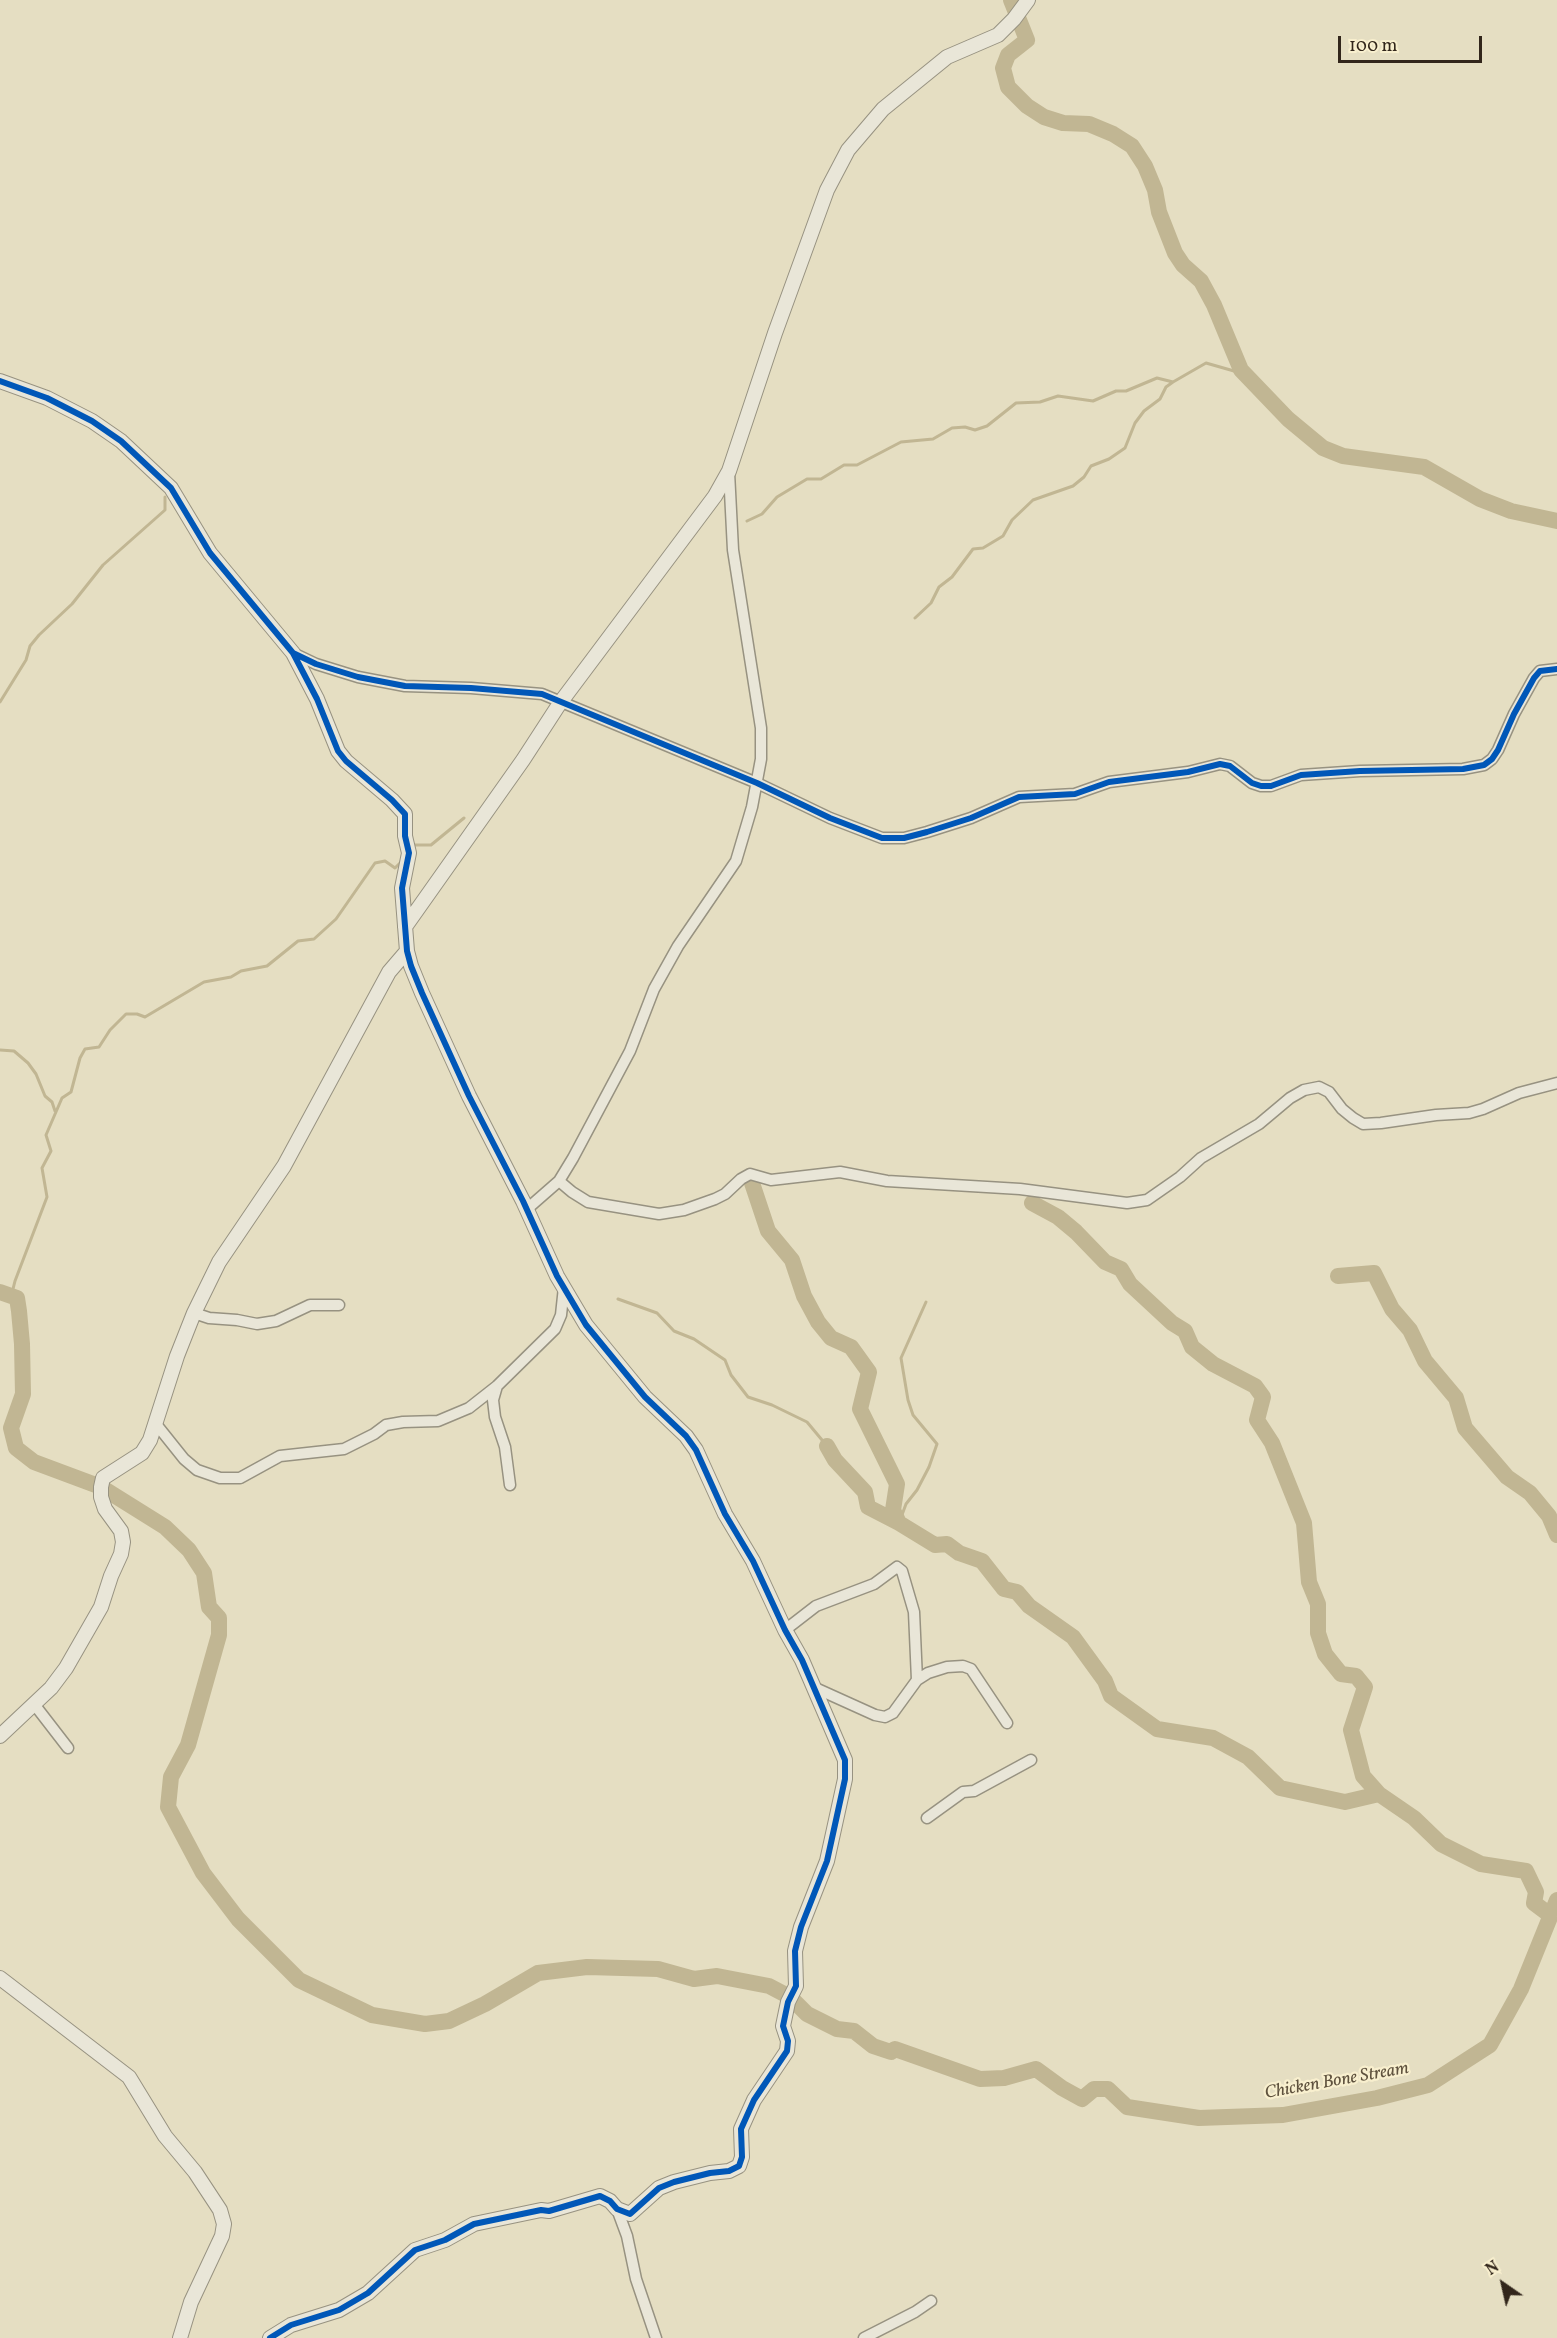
<!DOCTYPE html>
<html>
<head>
<meta charset="utf-8">
<style>
	body { margin:0 }
	#map { position:relative; width:1557px; height:2338px; overflow:hidden; background:#e5dec2; font-family:Vollkorn,serif }
	canvas { display:block }
	.north { position:absolute; left:1473px; top:2254px; width:60px; height:60px; -webkit-text-stroke:4px #f8efce; paint-order:stroke; rotate:326deg; font-size:16px; font-weight:700; line-height:24px; text-align:center; color:#32261b }
	.north::after { content:''; display:block; margin:auto; width:21px; height:27px; background:#32261b; clip-path:polygon(50% 0,100% 100%,50% 72%,0 100%) }
	.scale { position:absolute; left:1338px; top:36px; width:144px; height:27px; box-sizing:border-box; border:3px solid #32261b; border-top:0; padding-left:8px; font-size:18px; line-height:21px; white-space:nowrap; color:#32261b; -webkit-text-stroke:4px #f8efce; paint-order:stroke }
</style>
</head>
<body>
<div id="map">
<canvas width="1557" height="2338"></canvas>
<div class="north">N</div>
<div class="scale">100 m</div>
</div>
<script>
const c = document.querySelector('canvas').getContext('2d');
c.lineJoin = 'round';
function poly(rows) {
  const path = new Path2D();
  for (const r of rows) {
    path.moveTo(r[0], r[1]);
    for (let i = 2; i < r.length; i += 2) path.lineTo(r[i], r[i + 1]);
  }
  return path;
}
function stroke(path, color, width, dash) {
  c.strokeStyle = color;
  c.lineWidth = width;
  c.lineCap = dash ? 'butt' : 'round';
  c.setLineDash(dash || []);
  c.stroke(path);
}
function label(font, color, halo, rows, align = 'center') {
  c.font = font + ' Vollkorn,serif';
  c.lineWidth = 4.5;
  c.setLineDash([]);
  c.textBaseline = 'middle';
  c.strokeStyle = halo;
  c.fillStyle = color;
  for (const [text, x, y, turn = 0] of rows) {
    c.save();
    c.translate(x, y);
    c.rotate((+turn || 0) * Math.PI / 180);
    c.textAlign = isNaN(turn) ? turn : align;
    if (halo) c.strokeText(text, 0, 0);
    c.fillText(text, 0, 0);
    c.restore();
  }
}
stroke(poly([
	[747,521,762,514,777,497,807,479,821,479,844,465,857,465,901,442,933,439,952,428,965,427,975,430,987,426,1016,403,1040,402,1058,396,1093,401,1116,391,1126,391,1157,378,1173,382,1206,363,1234,371,1241,370],
	[915,618,931,603,939,587,952,577,973,549,983,548,1003,536,1012,520,1033,500,1073,486,1084,477,1091,466,1109,459,1125,448,1135,423,1144,411,1160,399,1166,387,1173,382],
	[0,702,26,660,30,646,39,635,72,604,103,565,165,510,165,497],
	[410,845,431,845,464,818],
	[0,1050,14,1051,28,1063,36,1074,45,1096,52,1102,55,1111],
	[17,1298,13,1289,15,1281,47,1197,42,1168,51,1151,46,1135,62,1098,71,1092,80,1058,85,1049,99,1047,110,1030,126,1014,137,1014,145,1017,204,982,231,977,241,971,267,966,298,941,314,939,336,919,375,863,385,861,395,868,400,863],
	[618,1299,657,1313,674,1331,694,1339,725,1360,731,1375,748,1397,772,1405,807,1422,827,1446],
	[899,1523,906,1504,917,1490,929,1467,937,1444,913,1415,908,1400,901,1358,926,1302]
]), '#c1b693', 3);
stroke(poly([
	[1011,0,1027,40,1008,55,1003,68,1008,87,1027,106,1044,117,1063,123,1089,124,1113,134,1132,146,1145,166,1155,190,1159,212,1175,253,1183,265,1201,281,1214,305,1241,370,1288,419,1323,448,1343,456,1424,467,1480,499,1511,511,1557,521],
	[750,1177,768,1231,792,1260,804,1296,818,1322,831,1338,851,1347,869,1372,860,1409,897,1484,893,1510,899,1523,935,1545,947,1544,959,1553,982,1561,1004,1589,1017,1592,1029,1606,1073,1637,1105,1681,1111,1696,1157,1729,1213,1738,1248,1757,1280,1788,1345,1802,1379,1794,1414,1818,1441,1844,1481,1864,1526,1871,1536,1892,1534,1903,1546,1912,1553,1909],
	[1032,1203,1058,1217,1076,1232,1105,1262,1121,1269,1130,1284,1172,1323,1185,1331,1192,1347,1213,1364,1255,1386,1263,1397,1257,1420,1272,1443,1304,1523,1309,1582,1318,1604,1318,1633,1325,1654,1341,1674,1356,1676,1365,1687,1351,1730,1363,1776,1379,1794],
	[1338,1276,1374,1273,1392,1309,1410,1330,1425,1361,1456,1398,1465,1428,1507,1477,1530,1493,1549,1516,1557,1535],
	[0,1292,17,1298,19,1311,22,1344,23,1394,11,1428,16,1448,34,1462,101,1487,165,1527,189,1550,204,1573,209,1607,219,1618,219,1635,188,1745,171,1777,168,1807,203,1873,238,1919,299,1980,372,2015,425,2024,449,2021,485,2004,538,1973,587,1967,658,1969,694,1979,717,1976,769,1986,790,1997,807,2014,837,2029,854,2031,873,2046,891,2052,895,2049,980,2079,1004,2078,1036,2069,1062,2088,1082,2099,1094,2089,1108,2089,1127,2107,1199,2118,1283,2115,1377,2098,1428,2085,1490,2045,1521,1989,1557,1900],
	[827,1446,835,1460,865,1492,868,1507,899,1523]
]), '#c1b693', 16);
const minor = poly([
	[293,653,316,664,358,677,405,686,471,688,542,694,757,783,830,818,882,838,904,838,927,832,971,818,1019,797,1075,794,1109,782,1188,772,1220,764,1230,766,1252,783,1261,786,1271,786,1301,775,1360,771,1463,769,1484,765,1492,759,1498,750,1514,714,1534,678,1540,671,1557,669],
	[559,1181,572,1192,588,1202,659,1214,684,1210,715,1199,725,1194,741,1179,750,1174,771,1180,840,1172,887,1181,1020,1189,1127,1203,1147,1200,1180,1177,1201,1158,1259,1124,1290,1098,1304,1090,1319,1087,1329,1092,1342,1109,1353,1118,1363,1124,1381,1123,1436,1115,1469,1113,1483,1109,1519,1093,1557,1083],
	[527,1209,559,1181,573,1158,630,1051,654,989,678,946,736,861,752,807,761,759,761,728,733,550,729,472],
	[194,1313,209,1318,237,1320,257,1324,276,1321,310,1305,339,1305],
	[497,1386,493,1400,495,1417,505,1447,510,1485],
	[156,1424,184,1459,197,1470,220,1478,240,1478,280,1456,344,1449,374,1434,386,1425,403,1422,438,1421,469,1408,497,1386,555,1329,561,1315,564,1287],
	[785,1630,816,1606,874,1584,897,1567,902,1571,914,1612,917,1680],
	[813,1687,875,1715,885,1717,893,1713,917,1680,928,1673,947,1667,963,1666,971,1669,1007,1723],
	[34,1704,68,1748],
	[927,1818,963,1792,974,1791,1031,1760],
	[617,2209,627,2236,636,2279,656,2338],
	[864,2338,915,2312,931,2301]
]);
const tertiary = poly([
	[0,381,47,398,92,421,121,441,171,488,210,553,293,653,317,699,338,751,346,761,392,800,405,814,405,836,409,853,402,888,407,951,411,966,422,993,469,1096,523,1201,557,1276,586,1325,645,1397,686,1436,696,1450,725,1514,753,1561,785,1630,802,1660,845,1760,845,1779,827,1861,801,1927,795,1951,796,1986,788,2002,783,2026,788,2041,787,2051,754,2100,741,2129,742,2157,739,2166,729,2171,710,2173,674,2182,659,2188,630,2214,617,2209,610,2201,600,2196,549,2211,541,2210,474,2224,445,2240,415,2250,368,2293,339,2310,291,2325,270,2338],
	[405,927,523,760,560,703,715,496,729,471,775,333,827,190,848,150,883,109,947,57,998,35,1014,19,1028,0],
	[0,1736,51,1688,66,1668,101,1607,111,1576,121,1554,123,1542,121,1531,105,1509,101,1497,101,1487,103,1478,142,1453,150,1440,177,1356,194,1313,219,1262,284,1166,389,972,407,951],
	[0,1978,129,2077,165,2136,195,2172,220,2210,224,2224,222,2236,191,2302,180,2338]
]);
stroke(minor, '#979281', 13);
stroke(tertiary, '#979281', 16);
stroke(minor, '#e9e6d8', 10);
stroke(tertiary, '#e9e6d8', 14);
stroke(poly([
	[0,381,47,398,92,421,121,441,171,488,210,553,293,653,317,699,338,751,346,761,392,800,405,814,405,836,409,853,402,888,407,951,411,966,422,993,469,1096,523,1201,557,1276,586,1325,645,1397,686,1436,696,1450,725,1514,753,1561,785,1630,802,1660,845,1760,845,1779,827,1861,801,1927,795,1951,796,1986,788,2002,783,2026,788,2041,787,2051,754,2100,741,2129,742,2157,739,2166,729,2171,710,2173,674,2182,659,2188,630,2214,617,2209,610,2201,600,2196,549,2211,541,2210,474,2224,445,2240,415,2250,368,2293,339,2310,291,2325,270,2338],
	[293,653,316,664,358,677,405,686,471,688,542,694,757,783,830,818,882,838,904,838,927,832,971,818,1019,797,1075,794,1109,782,1188,772,1220,764,1230,766,1252,783,1261,786,1271,786,1301,775,1360,771,1463,769,1484,765,1492,759,1498,750,1514,714,1534,678,1540,671,1557,669]
]), '#0057b8', 6);
label('italic 18px', '#5f523e', '#f8efce', [
	["Chicken Bone Stream",1337,2082,-10]
]);
</script>
</body>
</html>
